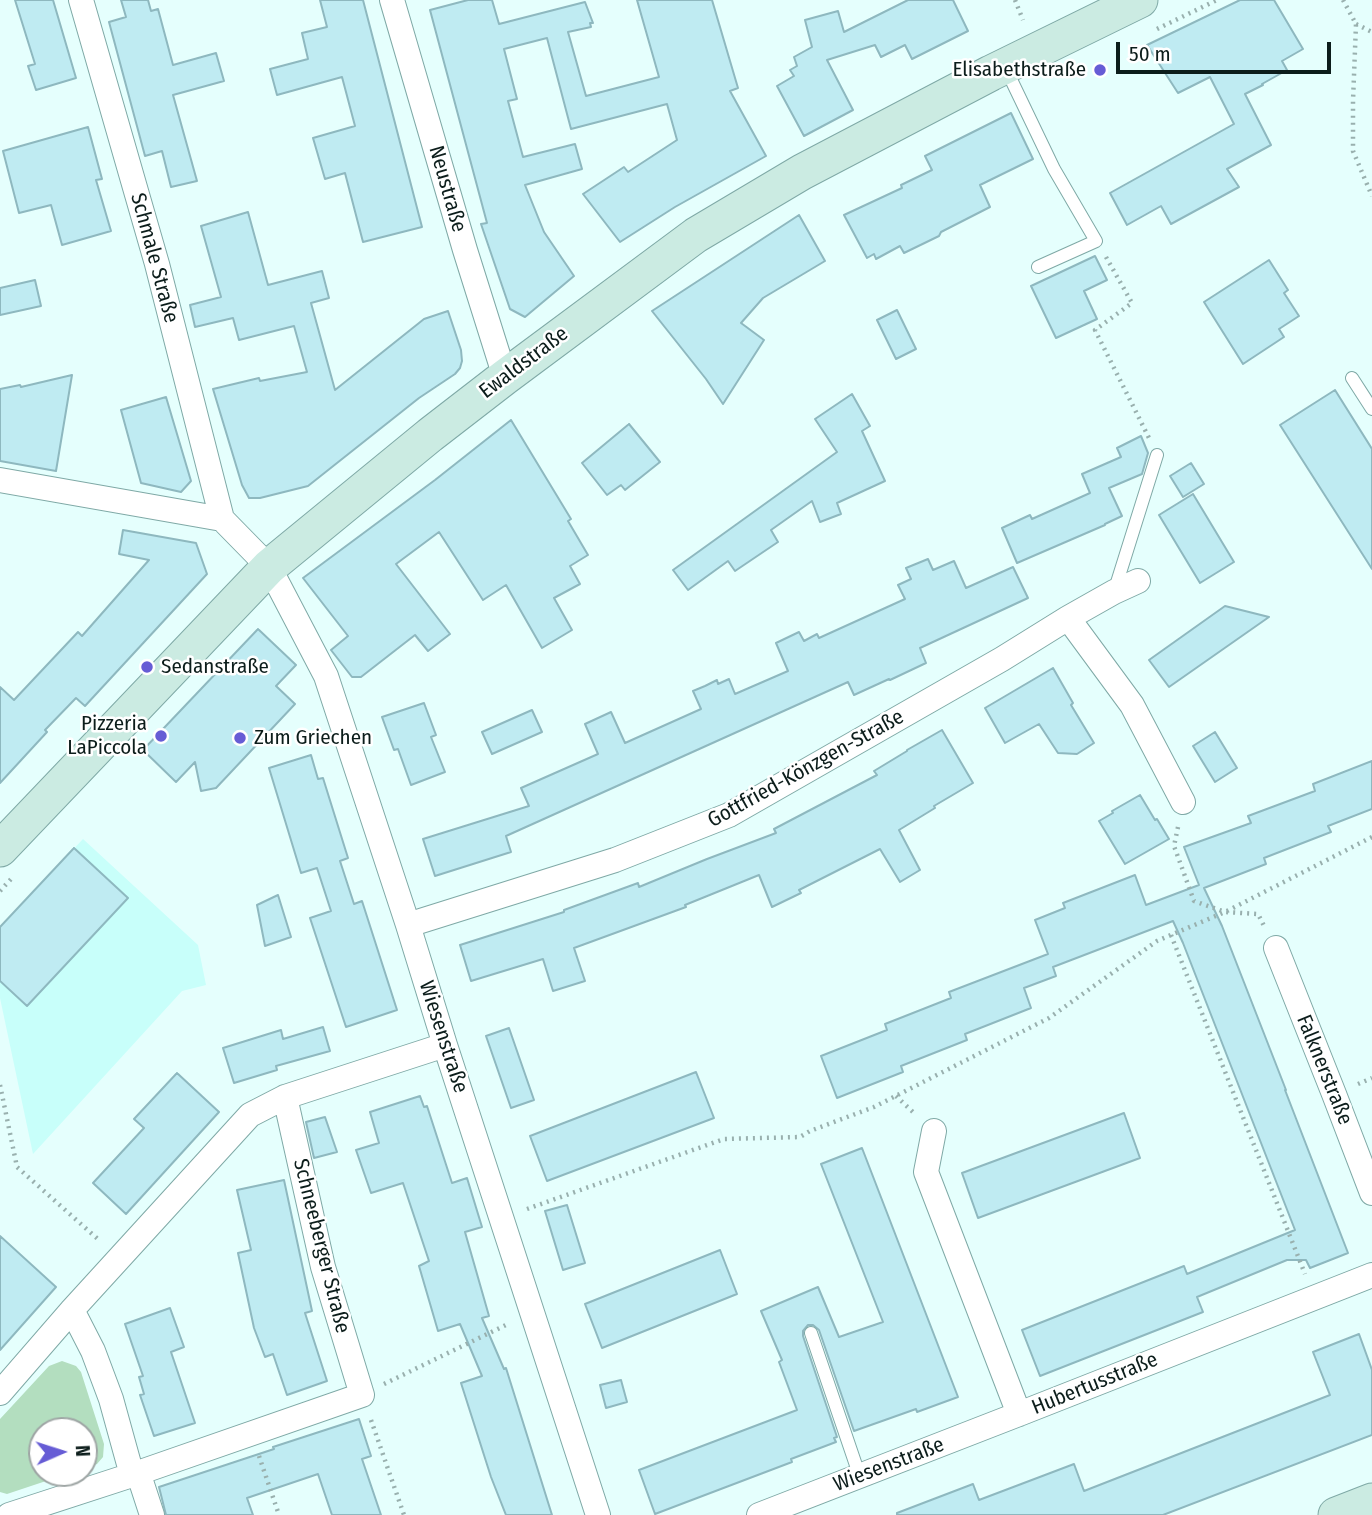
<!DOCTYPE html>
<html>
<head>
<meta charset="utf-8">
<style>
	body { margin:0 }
	#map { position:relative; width:1372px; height:1515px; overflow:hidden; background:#e5fffd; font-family:"Fira Sans Condensed",sans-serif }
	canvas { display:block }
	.north { position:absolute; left:28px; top:1417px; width:70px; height:70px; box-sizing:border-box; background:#fff; border:2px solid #9ea5a4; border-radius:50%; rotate:87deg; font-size:19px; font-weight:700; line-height:28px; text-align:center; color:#0c1d1b }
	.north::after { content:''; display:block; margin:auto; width:24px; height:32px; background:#665cd5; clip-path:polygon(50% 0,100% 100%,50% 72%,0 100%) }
	.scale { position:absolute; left:1116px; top:42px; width:215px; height:32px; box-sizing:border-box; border:4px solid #0c1d1b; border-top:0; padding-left:9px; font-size:21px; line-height:24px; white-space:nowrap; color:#0c1d1b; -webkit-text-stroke:5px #fff; paint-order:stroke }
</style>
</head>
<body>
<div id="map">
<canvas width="1372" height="1515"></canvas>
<div class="north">N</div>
<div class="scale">50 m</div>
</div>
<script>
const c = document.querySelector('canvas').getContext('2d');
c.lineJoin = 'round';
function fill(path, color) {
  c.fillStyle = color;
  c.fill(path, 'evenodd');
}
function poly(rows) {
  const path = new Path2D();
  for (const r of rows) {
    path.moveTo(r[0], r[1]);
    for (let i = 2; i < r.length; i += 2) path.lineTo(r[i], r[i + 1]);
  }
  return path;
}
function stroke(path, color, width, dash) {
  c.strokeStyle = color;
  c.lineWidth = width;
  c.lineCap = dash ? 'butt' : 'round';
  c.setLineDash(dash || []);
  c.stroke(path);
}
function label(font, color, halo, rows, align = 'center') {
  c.font = font + ' "Fira Sans Condensed",sans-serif';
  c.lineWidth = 5;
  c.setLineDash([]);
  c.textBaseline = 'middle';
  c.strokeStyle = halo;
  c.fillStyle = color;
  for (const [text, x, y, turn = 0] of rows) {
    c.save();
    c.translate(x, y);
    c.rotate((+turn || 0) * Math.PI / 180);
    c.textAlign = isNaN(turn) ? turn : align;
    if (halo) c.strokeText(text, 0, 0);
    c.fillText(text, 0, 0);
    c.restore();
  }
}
fill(poly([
	[83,839,198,945,206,985,182,991,33,1154,0,998,0,927]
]), '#c8fffa');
fill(poly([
	[62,1361,76,1366,81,1372,104,1444,103,1457,97,1464,84,1468,84,1431,42,1431,42,1473,70,1473,7,1494,0,1492,0,1419,49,1366]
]), '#b3debf');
const building = poly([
	[15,0,53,0,76,78,36,90,28,66,35,64,15,0],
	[121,0,148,0,151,11,158,9,173,65,216,53,224,81,173,95,197,181,171,187,162,151,145,156,109,22,126,17,121,0],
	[320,0,363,0,422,227,363,242,345,173,325,179,313,138,355,126,342,77,277,95,270,69,308,59,302,33,327,27,320,0],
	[468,0,492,0,499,24,585,2,593,23,590,23,591,27,568,32,586,96,659,77,637,0,712,0,738,88,730,91,766,156,675,207,620,242,583,194,624,167,628,172,677,140,667,104,571,129,547,38,504,49,517,99,508,101,523,157,575,144,582,169,525,185,544,232,574,276,525,317,510,309,481,224,487,223,430,10,468,0],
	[908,0,953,0,968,31,912,59,905,45,881,57,875,45,827,60,853,110,804,136,777,86,794,76,790,70,797,66,794,57,812,47,805,20,838,11,844,32,908,0],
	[1240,0,1274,0,1303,49,1282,61,1287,70,1262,84,1263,85,1245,94,1271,145,1227,169,1239,187,1171,224,1161,206,1127,225,1110,193,1234,124,1210,77,1178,93,1147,45,1240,0],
	[1011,113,1033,159,980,185,990,207,941,232,939,236,904,253,900,246,876,259,874,254,867,258,844,215,902,188,901,185,932,170,925,156,1011,113],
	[88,127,102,179,96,180,111,231,62,245,51,205,19,213,3,151,88,127],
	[248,212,268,285,322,271,329,298,311,303,335,390,424,319,448,311,461,350,462,361,460,368,455,374,419,398,308,486,260,498,249,498,242,485,213,389,259,378,260,381,307,372,294,326,239,340,233,318,195,327,190,305,221,297,201,226,248,212],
	[799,215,825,261,763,298,741,323,764,340,723,404,706,379,652,311,799,215],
	[1095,256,1107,280,1084,291,1097,319,1056,338,1031,286,1095,256],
	[1269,260,1288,290,1284,293,1299,316,1279,329,1284,337,1243,364,1204,302,1269,260],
	[35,280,41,306,0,315,0,288,35,280],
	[897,310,916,349,896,359,877,320,897,310],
	[72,375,56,471,0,461,0,389,20,385,21,387,72,375],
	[1335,390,1372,449,1372,569,1280,425,1335,390],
	[852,394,870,426,862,431,885,481,837,503,841,514,820,522,812,501,771,530,778,542,735,571,728,561,688,590,673,570,837,452,815,419,852,394],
	[166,397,191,481,181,492,141,483,121,410,166,397],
	[511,420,571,519,568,521,588,555,570,566,580,584,554,598,572,630,542,648,506,585,483,600,439,532,396,564,450,634,428,651,415,635,361,677,352,677,331,650,348,636,303,578,435,480,511,420],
	[629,424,660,462,625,490,621,485,607,495,582,463,629,424],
	[1141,436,1148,453,1142,474,1109,488,1122,516,1105,524,1105,525,1017,563,1002,528,1030,515,1032,519,1090,493,1082,474,1121,457,1117,448,1141,436],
	[1191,463,1204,484,1183,497,1170,476,1191,463],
	[1193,494,1234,562,1200,583,1159,515,1193,494],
	[123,530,196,543,207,574,85,706,76,698,45,730,47,732,0,783,0,687,14,700,78,632,82,636,149,560,119,554,123,530],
	[928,559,933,570,954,561,966,588,1013,567,1028,598,920,648,926,663,890,680,889,679,854,695,848,682,506,836,511,852,435,876,423,839,529,806,521,788,598,754,585,724,611,712,625,743,701,709,693,691,705,686,717,680,718,684,729,679,735,694,788,671,776,643,799,632,804,641,817,634,819,638,905,599,898,585,911,579,906,568,928,559],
	[1225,606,1269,617,1169,687,1149,660,1225,606],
	[258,629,296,665,276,686,295,704,216,788,201,791,195,762,176,782,143,750,258,629],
	[1053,668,1073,703,1071,705,1094,743,1077,754,1058,753,1039,724,1005,743,985,708,1053,668],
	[424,703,436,735,431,737,445,772,411,785,398,749,394,750,382,717,424,703],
	[532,710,542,732,492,754,482,732,532,710],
	[942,730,973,783,934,806,935,808,899,830,920,870,900,882,880,849,799,890,801,893,772,907,759,875,685,905,686,907,574,948,585,981,553,991,543,959,471,981,460,945,564,912,564,910,638,883,639,887,707,859,776,833,774,829,877,775,874,771,907,751,907,750,942,730],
	[1215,732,1237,768,1215,782,1193,746,1215,732],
	[311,755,318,779,323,778,348,858,340,861,354,904,362,901,397,1010,346,1027,310,918,331,911,317,868,301,873,269,768,311,755],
	[1372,761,1372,809,1328,826,1331,832,1264,858,1266,864,1204,888,1222,926,1286,1090,1285,1090,1348,1253,1310,1268,1306,1260,1287,1260,1197,1297,1203,1312,1040,1376,1022,1330,1184,1266,1187,1274,1295,1230,1183,943,1173,921,1053,967,1056,976,1024,988,1031,1008,965,1034,967,1040,901,1066,903,1072,837,1098,821,1056,887,1030,885,1024,951,998,949,992,1048,954,1035,920,1065,908,1063,903,1135,875,1146,905,1199,885,1184,847,1251,823,1248,816,1315,791,1313,784,1372,761],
	[1140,795,1155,820,1157,819,1169,839,1125,864,1099,821,1113,813,1112,811,1140,795],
	[74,848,128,898,27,1006,0,981,0,927,74,848],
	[278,895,291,937,265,946,257,905,278,895],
	[323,1027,330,1051,276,1066,277,1070,234,1083,223,1048,281,1030,283,1039,323,1027],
	[509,1028,534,1100,511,1108,486,1036,509,1028],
	[696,1072,714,1118,547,1181,530,1136,696,1072],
	[177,1073,219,1112,126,1214,93,1183,144,1128,134,1119,177,1073],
	[420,1096,424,1107,427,1106,452,1183,467,1178,482,1227,465,1232,489,1316,482,1318,504,1369,506,1368,552,1515,506,1515,491,1477,461,1383,482,1376,460,1324,438,1331,419,1266,429,1261,403,1183,371,1193,356,1150,379,1143,370,1112,420,1096],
	[1124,1113,1140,1158,978,1218,962,1173,1124,1113],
	[325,1117,337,1152,314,1158,306,1122,325,1117],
	[862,1148,958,1397,917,1412,916,1409,854,1431,819,1330,813,1325,808,1325,803,1331,803,1336,837,1437,834,1438,836,1442,791,1459,792,1462,655,1514,639,1470,797,1410,779,1362,782,1360,761,1311,818,1287,839,1337,883,1322,821,1164,862,1148],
	[284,1180,312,1311,305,1313,327,1381,287,1395,273,1354,265,1357,254,1328,238,1253,251,1250,237,1190,284,1180],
	[567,1205,585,1263,563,1270,545,1211,567,1205],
	[0,1236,56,1287,0,1350,0,1236],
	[720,1250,737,1294,602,1348,585,1304,720,1250],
	[170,1308,184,1347,171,1352,195,1423,154,1436,140,1395,144,1394,139,1377,143,1376,125,1324,170,1308],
	[1359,1334,1372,1370,1372,1435,1163,1515,897,1515,897,1513,973,1484,979,1500,1074,1464,1084,1491,1330,1395,1313,1352,1359,1334],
	[621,1380,627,1402,606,1408,600,1385,621,1380],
	[359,1419,371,1456,362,1459,381,1515,332,1515,318,1474,247,1498,253,1515,166,1515,159,1487,274,1449,273,1447,359,1419]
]);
fill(building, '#bfebf2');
stroke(building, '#8eb8bf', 2);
const lane = poly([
	[1006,69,1054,169,1096,241,1038,267],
	[1352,378,1372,409],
	[1114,592,1157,455],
	[811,1333,860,1477]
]);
const street = poly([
	[81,0,157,264,222,519],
	[392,0,465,250,505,377],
	[0,480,222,519,269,567,326,676,408,925,445,1045,598,1515],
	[1068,618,1132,705,1183,802],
	[408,925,615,860,729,815,1002,659,1068,618,1114,592,1138,581],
	[1276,948,1334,1094,1372,1193],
	[934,1131,926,1172,1019,1414,1372,1275],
	[72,1310,93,1351,111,1399,132,1475],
	[0,1393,72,1310,250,1115,285,1097,445,1045],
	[138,1472,152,1515],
	[9,1515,132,1475,362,1395,323,1267,285,1097],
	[759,1515,1019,1414]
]);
const secondary = poly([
	[0,849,269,567,430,435,505,377,696,235,802,172,991,73,1140,0],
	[1336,1515,1372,1501]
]);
stroke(lane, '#7fa9a6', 14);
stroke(street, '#7fa9a6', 26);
stroke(secondary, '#7fa9a6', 37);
stroke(poly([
	[1015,0,1023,20],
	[1343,0,1356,24,1353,101,1353,151,1372,196],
	[1356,24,1372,32],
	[1157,29,1217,0],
	[1106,257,1132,303,1095,330,1149,438],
	[1178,827,1174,846,1194,901,1225,912,1258,914,1264,926],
	[0,891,11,879],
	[1171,935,1305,1274],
	[1358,1084,1372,1078],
	[0,1085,17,1167,100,1241],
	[896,1096,915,1114],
	[527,1209,724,1139,800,1137,810,1131,874,1107,1049,1018,1157,941,1225,912,1372,837],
	[384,1384,508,1324],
	[371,1420,404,1515],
	[259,1456,279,1515]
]), '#99b0ae', 4.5, [2, 5]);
stroke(lane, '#fff', 12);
stroke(street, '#fff', 24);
stroke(secondary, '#cbebe2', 35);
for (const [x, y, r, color] of [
	[1100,70,7,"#665cd5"],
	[147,667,7,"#665cd5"],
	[161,736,7,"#665cd5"],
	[240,738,7,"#665cd5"]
]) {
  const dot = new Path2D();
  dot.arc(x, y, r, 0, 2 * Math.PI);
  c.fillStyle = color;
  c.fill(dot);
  stroke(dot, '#fff', 2.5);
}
label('21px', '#0c1d1b', '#fff', [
	["Elisabethstraße",1086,70],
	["Sedanstraße",161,667,"left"],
	["Pizzeria",147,724],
	["LaPiccola",147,748],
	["Zum Griechen",254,738,"left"]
], 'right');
label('21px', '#0c1d1b', '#fff', [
	["Neustraße",447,189,74],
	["Schmale Straße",154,258,75],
	["Ewaldstraße",524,363,-37],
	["Gottfried-Könzgen-Straße",806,769,-29],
	["Wiesenstraße",443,1037,72],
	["Falknerstraße",1324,1070,68],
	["Schneeberger Straße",321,1246,76],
	["Hubertusstraße",1095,1384,-22],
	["Wiesenstraße",889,1465,-21]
]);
</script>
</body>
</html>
